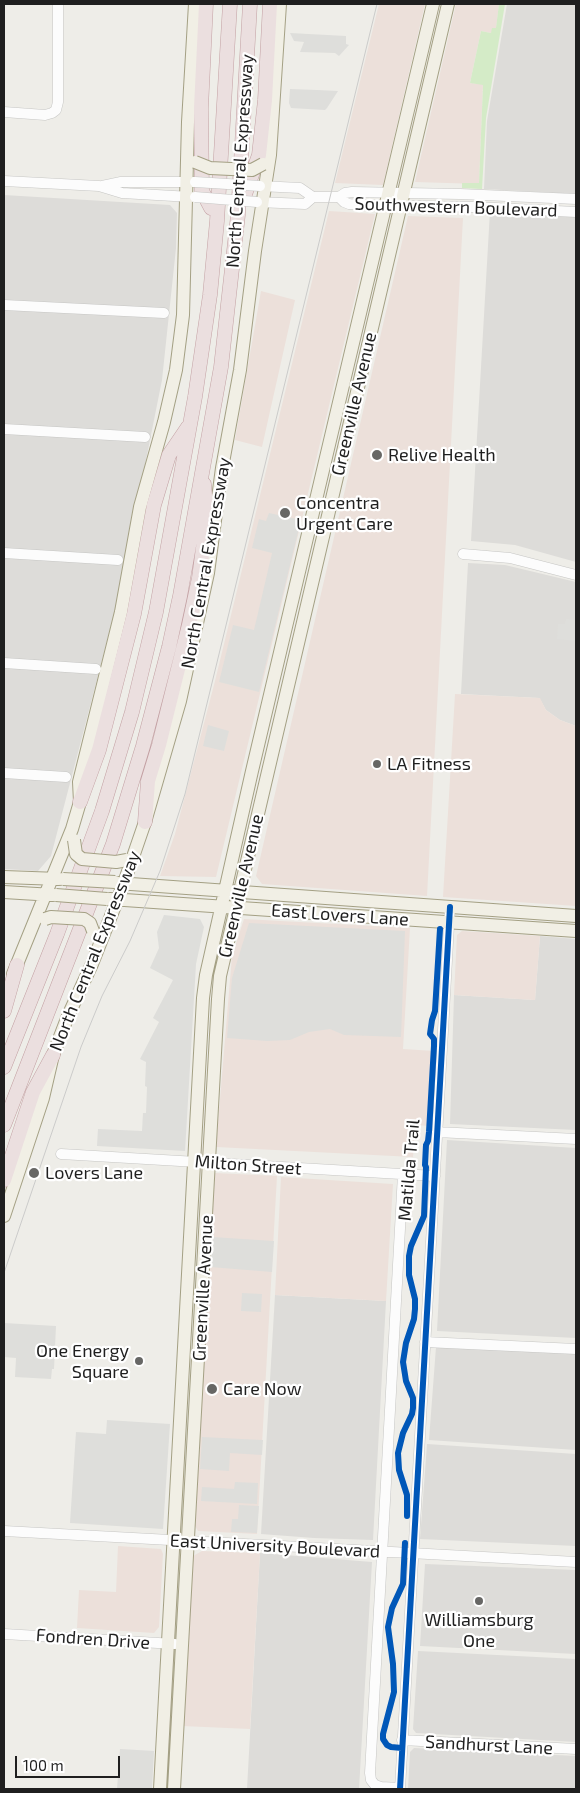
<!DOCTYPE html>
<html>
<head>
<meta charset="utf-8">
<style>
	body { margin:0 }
	#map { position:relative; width:580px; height:1793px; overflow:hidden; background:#eeede8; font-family:"Exo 2",sans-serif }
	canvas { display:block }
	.frame { position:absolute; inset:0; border:5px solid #1f1f1f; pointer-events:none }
	.scale { position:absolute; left:15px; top:1756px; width:105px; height:22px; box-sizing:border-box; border:2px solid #1f1f1f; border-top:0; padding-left:6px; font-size:15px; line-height:18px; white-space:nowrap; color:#1f1f1f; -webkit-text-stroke:4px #fff; paint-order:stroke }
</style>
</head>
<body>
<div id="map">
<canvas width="580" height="1793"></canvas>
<div class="frame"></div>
<div class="scale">100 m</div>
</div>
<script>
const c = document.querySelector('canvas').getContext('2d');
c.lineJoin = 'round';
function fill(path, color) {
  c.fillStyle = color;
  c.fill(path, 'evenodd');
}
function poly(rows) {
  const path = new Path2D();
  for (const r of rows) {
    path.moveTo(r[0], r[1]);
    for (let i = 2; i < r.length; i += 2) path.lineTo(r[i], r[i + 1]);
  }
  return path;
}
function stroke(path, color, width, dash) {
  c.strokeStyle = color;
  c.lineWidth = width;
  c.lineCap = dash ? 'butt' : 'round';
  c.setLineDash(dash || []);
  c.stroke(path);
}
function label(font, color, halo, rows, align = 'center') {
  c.font = font + ' "Exo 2",sans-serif';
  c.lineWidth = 4.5;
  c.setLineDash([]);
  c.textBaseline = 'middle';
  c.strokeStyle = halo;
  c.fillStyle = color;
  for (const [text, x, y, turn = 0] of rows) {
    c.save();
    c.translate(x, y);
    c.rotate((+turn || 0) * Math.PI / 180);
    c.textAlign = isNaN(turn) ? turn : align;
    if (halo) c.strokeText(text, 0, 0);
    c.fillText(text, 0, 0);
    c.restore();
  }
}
fill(poly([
	[507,4,576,4,576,194,484,189,487,121],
	[4,195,170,205,177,213,176,248,162,380,119,595,51,856,38,871,4,869],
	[490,211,576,216,576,562,515,545,471,541],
	[468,563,505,565,576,582,576,726,560,720,546,710,539,698,461,694],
	[540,936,576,939,576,1130,450,1124,454,995,535,1000],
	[447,1140,576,1148,576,1338,437,1331],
	[275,1295,386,1301,373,1540,314,1538,261,1534],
	[436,1347,576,1353,576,1450,429,1440],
	[427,1444,576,1454,576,1546,420,1539],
	[260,1553,372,1562,359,1789,247,1789],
	[425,1564,576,1570,576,1654,420,1646],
	[418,1651,576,1659,576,1742,416,1733,413,1729],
	[414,1748,576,1756,576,1789,408,1789,410,1752]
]), '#dddcd9');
fill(poly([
	[379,4,425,4,383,185,335,183],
	[456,4,499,4,496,28,491,33,481,31,470,83,483,84,479,184,415,182],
	[329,211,375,214,216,877,160,876,175,834,215,681],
	[408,216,463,218,427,896,262,884,256,876],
	[261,291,295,300,262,447,235,440],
	[455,694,540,698,546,710,560,720,576,726,576,906,443,897],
	[244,919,410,928,403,1049,434,1051,430,1126,415,1125,413,1157,216,1147,232,956],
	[462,931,540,936,535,1000,454,995,457,935],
	[215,1173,277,1176,257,1534,198,1531,195,1526],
	[281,1177,393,1184,386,1301,275,1295],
	[118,1546,161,1549,163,1554,159,1627,154,1633,77,1628,79,1590,116,1592],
	[202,1551,260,1553,250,1729,182,1726,193,1556]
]), '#ece0da');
fill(poly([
	[499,4,505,4,486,118,482,189,462,188,462,183,479,183,483,85,470,83,481,31,491,33,492,28,496,28]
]), '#d4ebc7');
fill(poly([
	[290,33,346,36,346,44,349,45,339,56,335,53,300,52,304,42,294,41],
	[290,89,317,90,338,91,327,108,325,110,291,108,289,103],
	[269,513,301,520,259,692,219,682,233,625,254,630,272,553,252,548,259,519,266,521],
	[566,619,576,620,576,641,557,639,558,624,565,624],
	[208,725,229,731,224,751,203,746],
	[164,915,200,919,204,927,196,964,185,1151,97,1146,98,1129,142,1131,143,1113,146,1113,147,1087,145,1086,146,1062,140,1059,159,1022,153,1018,173,980,150,968,159,948,157,932],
	[249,923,405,931,401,1037,344,1035,330,1029,309,1032,290,1040,267,1041,227,1038,232,978],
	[212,1237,274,1241,272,1272,210,1267],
	[242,1293,262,1294,261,1312,241,1311],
	[4,1323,56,1326,54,1369,52,1369,51,1379,15,1377,16,1358,4,1357],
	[107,1420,170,1424,163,1529,70,1523,76,1432,106,1434],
	[202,1437,263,1440,262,1455,230,1453,229,1471,200,1469],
	[235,1482,258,1483,257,1504,201,1501,202,1487,234,1489],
	[239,1505,259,1506,257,1533,231,1532,232,1519,238,1519],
	[120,1749,154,1751,152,1789,117,1789]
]), '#dededb');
const minor = poly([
	[4,112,45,115,52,113,56,110,58,102,58,4],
	[4,181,99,186,122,193,191,197],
	[102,186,121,182,194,182],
	[260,186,300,188,313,197],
	[339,197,344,202,349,204,365,205,474,207,576,212],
	[257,202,305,204,313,197,339,197,345,193,352,192,460,194,576,199],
	[4,305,164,313],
	[4,429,145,437],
	[4,553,118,560],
	[463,554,510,558,576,575],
	[4,663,96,669],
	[4,773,66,777],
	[437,1132,576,1139],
	[61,1154,435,1176],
	[425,1342,576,1349],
	[4,1531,576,1562],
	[4,1634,175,1644],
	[402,1740,576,1749],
	[400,1788,381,1787,375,1785,371,1780,370,1773,403,1174],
	[400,1789,450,907]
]);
const major = poly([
	[4,877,59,879],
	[117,883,576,916],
	[4,892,53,895],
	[110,899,576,931],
	[13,974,72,829,80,802,79,782,121,612,140,507,164,422,176,370,183,315,188,122,195,4],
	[4,1216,43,1098,53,1055,68,1016,92,964,124,883,145,822,180,701,208,573,222,468,240,370,255,251,270,155,280,4],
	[160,1789,203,998,206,975,252,771,433,4],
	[174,1789,218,999,220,976,448,4]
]);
const highway = poly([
	[206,4,201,108,202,191,211,208],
	[244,197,259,155,265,100,270,4],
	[80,802,99,750,134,614,154,505,169,455,188,427],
	[145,822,148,781,159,745,189,625,199,578,207,518,204,484],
	[4,1011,17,965],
	[4,1067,57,934,102,811,132,712,156,612,195,397,210,295,217,221,230,4],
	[4,1125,113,844,143,746,169,647,180,596,221,367,238,215,250,4],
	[4,1180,33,1092,53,1055]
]);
stroke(minor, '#c6c6c4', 11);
stroke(major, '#a4a084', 14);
stroke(highway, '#c3a0a3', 15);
stroke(minor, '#fcfcfc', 10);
stroke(major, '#f1efe5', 12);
stroke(highway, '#ebdfdf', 14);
stroke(poly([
	[4,1273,81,1047,102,996,130,941,160,871,185,794,377,4]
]), '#cbcbca', 1);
const minorBridge = poly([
	[195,182,260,186],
	[195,197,257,202]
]);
const majorBridge = poly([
	[195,162,210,168,252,170,263,164],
	[74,840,76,854,82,859,116,862,127,860],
	[63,879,115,882],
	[56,895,107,899],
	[45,919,51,917,84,919,90,923,93,931]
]);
stroke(minorBridge, '#c6c6c4', 11, []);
stroke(majorBridge, '#a4a084', 14, []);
stroke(minorBridge, '#fcfcfc', 10);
stroke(majorBridge, '#f1efe5', 12);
stroke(poly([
	[407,1516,407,1495,399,1470,398,1453,403,1433,412,1414,413,1408,413,1398,406,1381,403,1362,406,1343,414,1319,415,1309,415,1299,409,1275,409,1256,411,1246,424,1216,426,1167,425,1165,426,1145,428,1141,429,1132,434,1046,434,1039,430,1034,432,1020,435,1011,440,929],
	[402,1748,391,1747,387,1745,383,1739,383,1734,394,1692,393,1664,388,1627,392,1608,403,1584,405,1543],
	[400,1789,450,907]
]), '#0057b8', 6);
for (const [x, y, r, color] of [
	[377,455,6,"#676765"],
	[285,513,6,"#676765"],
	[377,764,5,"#676765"],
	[34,1173,6,"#676765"],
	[139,1361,5,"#676765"],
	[212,1389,6,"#676765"],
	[479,1601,5,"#676765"]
]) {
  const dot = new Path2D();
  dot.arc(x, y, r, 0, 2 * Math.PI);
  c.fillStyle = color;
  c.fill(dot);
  stroke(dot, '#fff', 2);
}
label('18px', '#1f1f1f', '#fff', [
	["North Central Expressway",240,161,-86],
	["Southwestern Boulevard",456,207,2],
	["Greenville Avenue",354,404,-77],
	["North Central Expressway",206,563,-80],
	["Greenville Avenue",241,886,-77],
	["East Lovers Lane",340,915,4],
	["North Central Expressway",95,951,-68],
	["Milton Street",248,1165,4],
	["Matilda Trail",409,1170,-85],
	["Greenville Avenue",203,1288,-87],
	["East University Boulevard",275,1546,3],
	["Fondren Drive",93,1639,4],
	["Sandhurst Lane",489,1745,3]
]);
label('18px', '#1f1f1f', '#fff', [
	["Relive Health",388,455],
	["Concentra",296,503],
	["Urgent Care",296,524],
	["LA Fitness",387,764],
	["Lovers Lane",45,1173],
	["One Energy",129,1351,"right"],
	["Square",129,1372,"right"],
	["Care Now",223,1389],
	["Williamsburg",479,1620,"center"],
	["One",479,1641,"center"]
], 'left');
</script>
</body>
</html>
